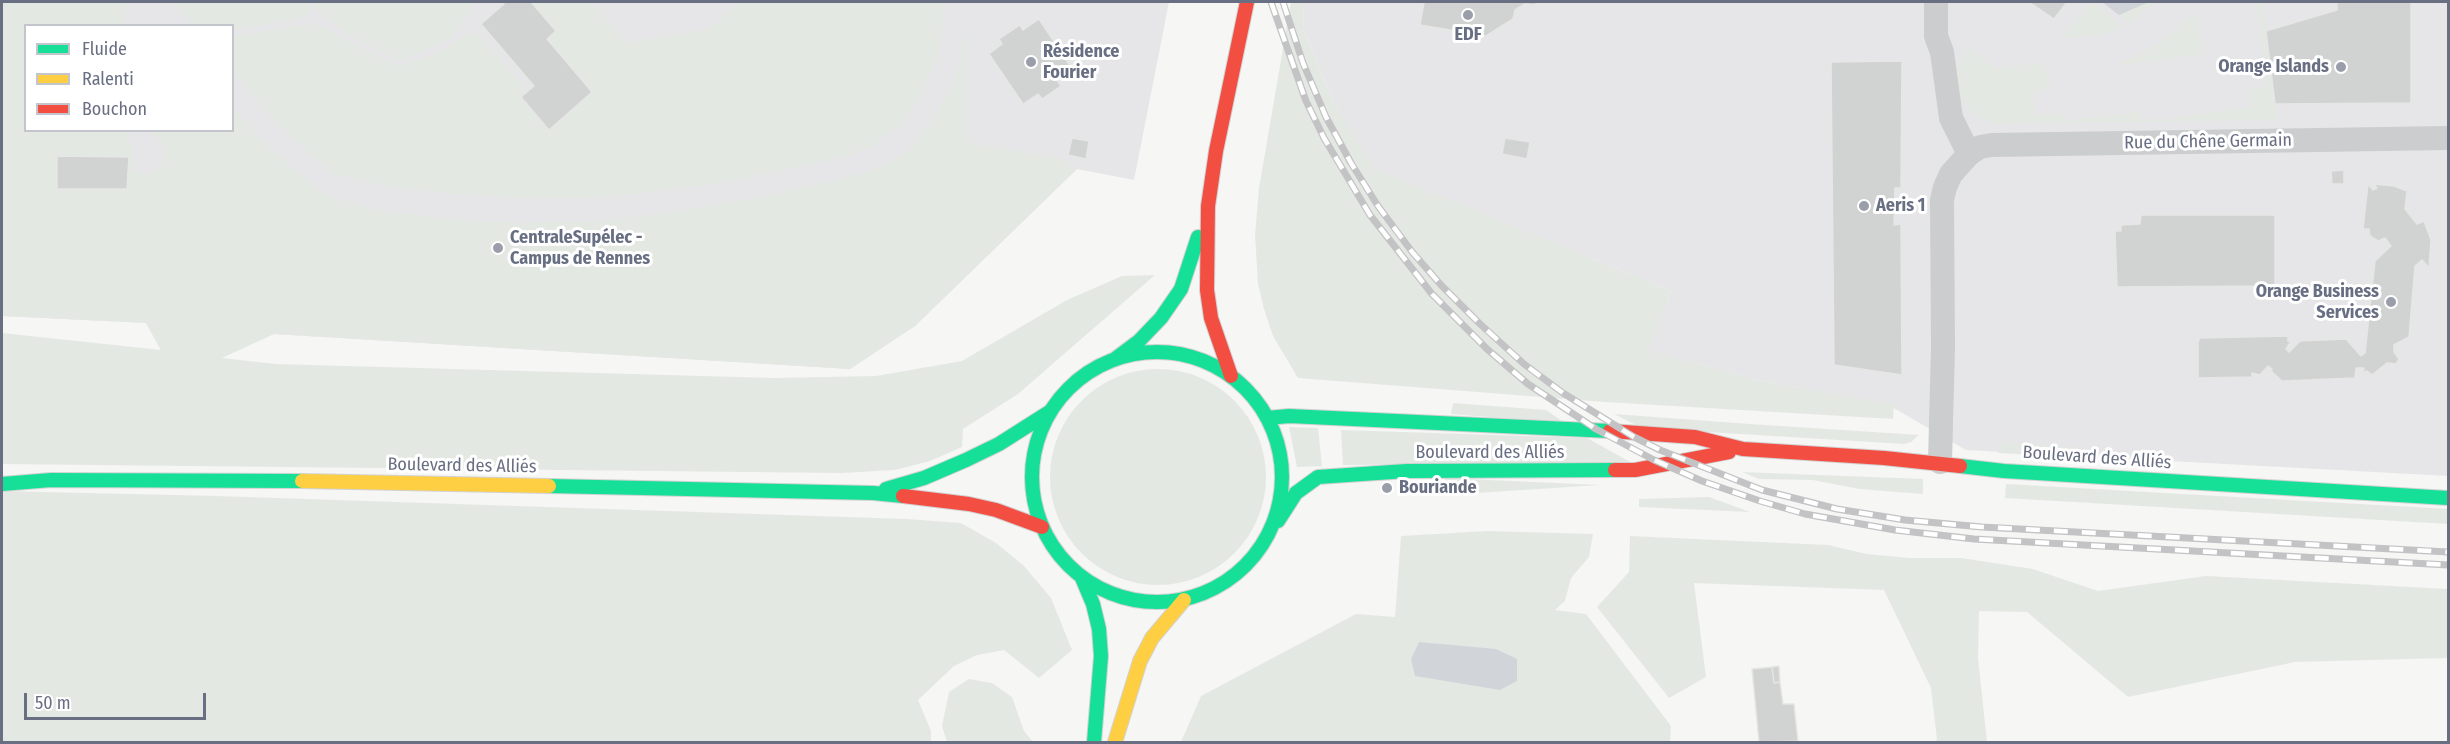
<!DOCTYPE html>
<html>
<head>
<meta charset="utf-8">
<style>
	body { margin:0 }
	#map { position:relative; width:2450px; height:744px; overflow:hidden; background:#f6f6f5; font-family:"Fira Sans Condensed",sans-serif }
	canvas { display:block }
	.frame { position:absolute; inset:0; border:3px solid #686f83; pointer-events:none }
	.legend { position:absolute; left:24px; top:24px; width:210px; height:108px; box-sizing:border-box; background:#fff; border:2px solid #c3c5cd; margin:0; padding:8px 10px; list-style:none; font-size:18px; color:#686f83 }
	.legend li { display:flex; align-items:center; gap:12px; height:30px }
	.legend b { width:30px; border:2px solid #c3c5cd }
	.scale { position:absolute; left:24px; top:693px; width:182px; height:27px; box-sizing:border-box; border:3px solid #686f83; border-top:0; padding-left:8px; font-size:18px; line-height:21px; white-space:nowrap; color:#686f83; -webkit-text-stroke:4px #fff; paint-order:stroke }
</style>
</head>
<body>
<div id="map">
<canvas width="2450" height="744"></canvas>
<div class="frame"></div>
<ul class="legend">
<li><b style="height:8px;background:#16e098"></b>Fluide</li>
<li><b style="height:8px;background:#ffcf43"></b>Ralenti</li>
<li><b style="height:8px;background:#f24e42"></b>Bouchon</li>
</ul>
<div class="scale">50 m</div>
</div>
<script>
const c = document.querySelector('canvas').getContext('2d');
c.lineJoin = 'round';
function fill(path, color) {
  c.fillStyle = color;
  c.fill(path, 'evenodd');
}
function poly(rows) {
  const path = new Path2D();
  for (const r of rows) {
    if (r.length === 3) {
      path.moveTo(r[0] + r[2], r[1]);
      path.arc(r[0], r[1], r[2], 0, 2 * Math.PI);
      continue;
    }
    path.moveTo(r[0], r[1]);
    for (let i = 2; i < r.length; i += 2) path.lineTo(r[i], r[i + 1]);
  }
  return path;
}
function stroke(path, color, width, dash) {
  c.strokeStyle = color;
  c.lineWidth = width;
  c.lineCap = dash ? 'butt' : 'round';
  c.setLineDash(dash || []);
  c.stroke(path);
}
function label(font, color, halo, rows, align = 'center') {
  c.font = font + ' "Fira Sans Condensed",sans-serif';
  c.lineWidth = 6;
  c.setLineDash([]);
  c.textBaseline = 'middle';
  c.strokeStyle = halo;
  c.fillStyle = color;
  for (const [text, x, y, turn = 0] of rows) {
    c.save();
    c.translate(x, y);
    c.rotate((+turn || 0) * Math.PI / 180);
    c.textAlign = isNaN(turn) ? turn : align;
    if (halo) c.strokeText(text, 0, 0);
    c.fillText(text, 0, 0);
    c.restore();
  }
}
fill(poly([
	[2,2,1169,2,1134,180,1077,169,915,326,850,369,274,334,176,377,146,323,2,316],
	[26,26,232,26,232,130,26,130],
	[1304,2,2448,2,2448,476,1966,450,1885,403,1756,380,1648,350,1671,291,1374,169,1334,103,1303,29]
]), '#e6e6e8');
fill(poly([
	[2,2,127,2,124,25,26,26,26,130,126,131,132,149,133,170,142,174,149,174,160,167,164,157,162,145,149,131,232,130,233,107,263,141,318,190,342,200,387,212,477,221,520,223,599,221,678,211,785,192,866,172,892,161,911,148,932,122,953,84,961,55,967,11,967,142,1065,159,1077,169,915,326,850,369,274,334,222,358,276,364,774,378,876,376,962,361,1067,300,1122,276,1155,275,1018,394,963,429,962,447,930,461,895,470,841,473,2,464,2,333,161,350,146,323,2,316],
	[173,2,308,2,310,8,308,13,299,18,233,30,232,26,193,25],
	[314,2,475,2,452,38,406,58,398,59,358,40,332,23,319,11],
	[531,2,591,2,627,42,708,29,740,2,943,2,943,28,938,56,918,101,899,126,877,143,854,154,796,168,721,183,611,197,539,199,480,196,395,188,336,175,320,163,276,123,233,72,232,36,308,24,320,25,382,59,398,66,409,64,439,52,469,33,475,33,480,36,528,91,521,98,549,130,592,92,547,39,556,31],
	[1291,2,1304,2,1303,29,1334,103,1375,169,1671,291,1649,350,1756,380,1894,404,1893,419,1605,402,1298,378,1273,336,1264,309,1258,284,1255,235,1259,188],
	[2091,2,2123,27,2099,35,2062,39],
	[2149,2,2157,2,2129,23,2119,15],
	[2256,2,2262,2,2277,120,1997,124,1980,118,1967,108,1961,99,1954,77,1968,47,1997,69,2035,63,2043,64,2050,76,2051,88,2033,91,2036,115,2062,113,2063,121,2140,112,2141,119,2175,119,2176,117,2251,107,2248,89,2267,86],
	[2197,11,2202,54,2114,66,2136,56,2160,43],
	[1158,477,108],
	[1453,403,1546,410,1565,423,1451,414],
	[1614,414,1750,424,1919,435,1911,442,1904,444,1642,428],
	[1289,427,1318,428,1322,466,1297,467],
	[1341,430,1587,438,1632,463,1343,465],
	[1999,443,2072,446,2071,457,1998,453],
	[1742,472,1923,479,1923,494,1859,489,1813,480,1759,479],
	[1445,478,1600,485,1446,495],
	[2006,484,2448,509,2448,524,2005,498],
	[2,491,217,496,907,519,961,523,996,543,1024,566,1051,598,1072,650,1039,678,1004,650,977,655,954,666,918,700,931,731,931,742,2,742],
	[1709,497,1750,512,1639,507,1639,499],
	[1487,531,1593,534,1589,557,1571,578,1565,601,1555,610,1586,614,1671,726,1670,742,1181,742,1201,696,1356,614,1395,617,1401,536],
	[1630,536,1828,545,1867,554,1910,558,1961,558,2033,569,2098,591,2206,576,2448,589,2448,658,2295,662,2128,697,2027,612,1979,611,1978,658,1987,742,1933,742,1937,740,1931,688,1884,590,1694,583,1706,677,1669,698,1597,607,1629,572],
	[969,679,992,683,1012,697,1024,731,1033,742,947,742,942,726,949,692]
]), '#e4e8e3');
fill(poly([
	[2102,2,2149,2,2119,15],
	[1419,642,1496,649,1517,659,1517,681,1500,690,1415,676,1411,659]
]), '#d1d5da');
const building = poly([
	[501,2,531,2,556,31,547,39,592,92,549,130,521,97,534,86,481,24,504,4,501,2],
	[1424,2,1539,2,1534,5,1525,4,1515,10,1513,19,1486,36,1420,25,1424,2],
	[2029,2,2067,2,2054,19,2029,2],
	[2337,2,2411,2,2411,103,2275,104,2266,31,2337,10,2337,2],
	[1039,19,1073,70,1058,81,1061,86,1042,99,1038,94,1023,104,989,54,1002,44,999,39,1020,25,1023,30,1039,19],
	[1902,61,1901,188,1895,188,1894,225,1901,224,1902,375,1834,365,1831,62,1902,61],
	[1072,138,1089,141,1086,159,1068,155,1072,138],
	[1505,138,1530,142,1527,159,1502,154,1505,138],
	[57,156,129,157,127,189,57,189,57,156],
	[2344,170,2344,184,2332,184,2331,171,2344,170],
	[2368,184,2373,190,2377,188,2374,184,2394,186,2407,191,2405,209,2417,224,2424,221,2431,240,2429,268,2422,260,2415,266,2409,337,2394,345,2394,352,2399,359,2396,364,2387,363,2372,375,2367,371,2363,373,2364,368,2356,368,2355,378,2282,381,2271,371,2272,369,2268,366,2260,375,2252,373,2252,377,2198,378,2198,342,2200,338,2288,336,2288,341,2291,341,2286,349,2289,352,2300,341,2346,339,2361,356,2365,353,2375,261,2391,246,2385,238,2378,241,2370,236,2369,229,2363,229,2368,184],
	[2141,215,2275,215,2275,286,2117,287,2115,231,2121,231,2121,225,2140,224,2141,215],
	[1779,666,1780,682,1774,683,1772,667,1779,666],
	[1772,667,1774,683,1780,682,1783,704,1794,704,1798,741,1759,742,1752,669,1772,667]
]);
fill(building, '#d1d2d2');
stroke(building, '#e6e6e5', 1.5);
const fast = poly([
	[1157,477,125],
	[1115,359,1139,341,1161,318,1181,289,1198,237],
	[1267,418,1289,416,1610,431],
	[1960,466,2004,471,2448,498],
	[2,484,51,480,302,481],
	[549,486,873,493,903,496],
	[886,489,924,478,966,460,999,444,1051,411],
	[1278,521,1296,493,1318,477,1407,471,1615,470],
	[1082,578,1093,604,1099,629,1101,656,1094,742]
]);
const slow = poly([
	[302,481,549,486],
	[1115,742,1140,661,1152,638,1184,600]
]);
const jam = poly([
	[1231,376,1211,318,1207,290,1208,206,1216,151,1247,2],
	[1610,431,1695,437,1743,449,1884,458,1960,466],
	[1615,470,1635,470,1729,452],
	[903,496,969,504,996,510,1042,527]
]);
stroke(fast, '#d2d2d3', 16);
stroke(slow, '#d2d2d3', 16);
stroke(jam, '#d2d2d3', 16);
stroke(poly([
	[1936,2,1936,36,1942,52,1951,118,1969,154],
	[1940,462,1943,347,1942,200,1945,187,1951,174,1969,154,1980,147,1992,145,2448,138]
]), '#cccdcf', 24);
stroke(fast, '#16e098', 14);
stroke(slow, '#ffcf43', 14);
stroke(jam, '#f24e42', 14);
const rail = poly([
	[1271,2,1306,101,1324,138,1370,215,1432,294,1487,349,1528,384,1596,429,1654,460,1702,481,1760,501,1805,514,1895,530,1974,539,2448,565],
	[1283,2,1303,63,1326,117,1351,163,1378,206,1413,253,1441,285,1479,323,1524,364,1563,393,1634,437,1660,450,1762,490,1837,509,1905,520,1982,527,2448,552]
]);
stroke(rail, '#c3c3c5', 7);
stroke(rail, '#fff', 4.5, [14]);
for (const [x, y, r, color] of [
	[1468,15,6,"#9a9eab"],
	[1031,62,6,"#9a9eab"],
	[2341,67,6,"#9a9eab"],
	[1864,206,6,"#9a9eab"],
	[498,248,6,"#9a9eab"],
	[2391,302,6,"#9a9eab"],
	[1387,488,6,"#9a9eab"]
]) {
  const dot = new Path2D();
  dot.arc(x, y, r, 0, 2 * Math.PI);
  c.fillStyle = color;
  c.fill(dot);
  stroke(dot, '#fff', 2);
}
label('bold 18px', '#686f83', '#fff', [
	["EDF",1468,35,"center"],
	["Résidence",1043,52],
	["Fourier",1043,73],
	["Orange Islands",2329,67,"right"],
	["Aeris 1",1876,206],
	["CentraleSupélec -",510,238],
	["Campus de Rennes",510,259],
	["Orange Business",2379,292,"right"],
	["Services",2379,313,"right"],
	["Bouriande",1399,488]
], 'left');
label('18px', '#686f83', '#fff', [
	["Rue du Chêne Germain",2208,142,-1],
	["Boulevard des Alliés",1490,453],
	["Boulevard des Alliés",2097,458,4],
	["Boulevard des Alliés",462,466,1]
]);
</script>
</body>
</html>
